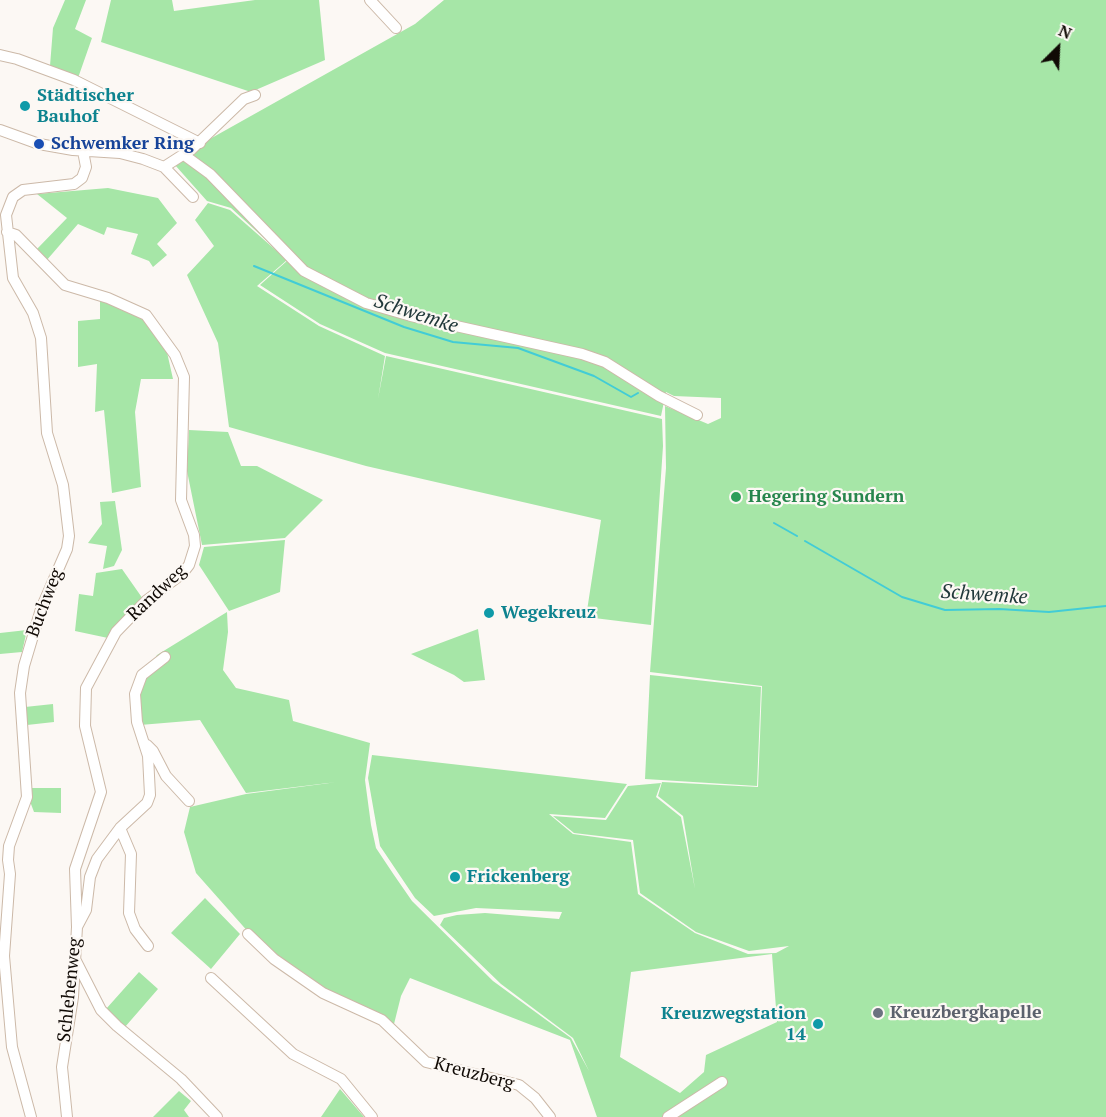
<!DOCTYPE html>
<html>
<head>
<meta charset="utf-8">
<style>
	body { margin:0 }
	#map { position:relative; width:1106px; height:1117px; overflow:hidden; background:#fcf8f4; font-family:"PT Serif",serif }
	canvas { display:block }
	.north { position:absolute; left:1028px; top:18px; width:60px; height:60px; -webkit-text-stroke:4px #fcf8f4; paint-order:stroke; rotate:24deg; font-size:16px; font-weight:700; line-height:24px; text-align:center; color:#100a05 }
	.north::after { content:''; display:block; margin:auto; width:21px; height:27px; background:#100a05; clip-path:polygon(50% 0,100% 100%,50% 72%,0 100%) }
</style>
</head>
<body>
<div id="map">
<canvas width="1106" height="1117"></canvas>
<div class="north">N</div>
</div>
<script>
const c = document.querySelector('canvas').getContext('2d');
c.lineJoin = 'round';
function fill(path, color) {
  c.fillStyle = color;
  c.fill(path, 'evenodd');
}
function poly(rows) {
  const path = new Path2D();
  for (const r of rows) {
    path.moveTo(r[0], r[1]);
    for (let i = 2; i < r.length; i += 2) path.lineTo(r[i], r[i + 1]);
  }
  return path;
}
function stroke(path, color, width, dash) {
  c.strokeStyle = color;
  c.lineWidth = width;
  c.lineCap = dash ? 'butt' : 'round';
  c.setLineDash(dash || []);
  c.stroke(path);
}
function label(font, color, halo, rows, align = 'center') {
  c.font = font + ' "PT Serif",serif';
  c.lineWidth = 4.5;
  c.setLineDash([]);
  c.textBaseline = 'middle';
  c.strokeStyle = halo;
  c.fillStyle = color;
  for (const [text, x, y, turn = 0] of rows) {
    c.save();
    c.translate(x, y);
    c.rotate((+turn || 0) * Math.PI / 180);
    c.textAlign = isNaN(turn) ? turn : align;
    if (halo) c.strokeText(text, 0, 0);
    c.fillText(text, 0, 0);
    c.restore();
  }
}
fill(poly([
	[65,0,86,0,75,29,92,38,78,78,50,66,53,28],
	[111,0,172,0,174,11,255,0,319,0,325,60,251,92,101,42],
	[444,0,1106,0,1106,1117,597,1117,570,1040,410,978,401,996,393,1028,319,989,250,934,196,873,184,832,190,807,246,794,337,782,246,793,200,720,140,725,140,683,157,655,227,612,228,632,223,670,236,688,289,700,293,721,370,743,365,780,371,825,376,848,394,875,412,901,493,981,571,1038,589,1071,573,1038,501,984,440,925,444,918,457,915,485,913,559,919,562,912,476,908,434,916,415,898,380,846,368,778,372,755,627,784,605,818,549,814,573,834,631,842,638,894,695,933,748,954,776,953,789,946,749,951,696,932,640,893,633,840,574,833,553,816,606,820,628,786,661,783,656,797,681,817,695,889,683,816,658,796,662,782,758,787,762,686,650,672,666,468,665,406,708,424,721,418,721,398,674,396,666,392,661,416,385,353,320,324,260,285,288,260,231,208,207,201,175,165,192,149,415,24],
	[772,954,777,1022,706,1055,704,1072,680,1093,620,1057,631,972],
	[108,188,158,198,177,223,157,244,167,255,153,267,149,261,131,254,138,234,107,227,104,235,78,224,46,261,37,249,67,218,37,194],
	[208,203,230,210,287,260,257,286,319,326,385,356,378,399,386,356,662,419,663,446,651,625,586,617,601,520,366,466,229,427,218,343,187,275,214,246,195,220],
	[100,297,140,315,164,339,173,379,141,379,135,412,141,487,112,493,104,410,95,412,97,364,78,367,78,321,100,319],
	[189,430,228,432,241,466,257,466,323,500,285,538,202,545,187,471],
	[115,501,122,550,114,566,103,569,107,546,88,543,102,524,100,502],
	[285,540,280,592,229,611,199,565,204,547],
	[122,569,143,599,108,638,75,631,79,594,93,596,96,573],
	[478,629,485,680,464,682,454,675,411,654],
	[27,630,22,652,0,654,0,633],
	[650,675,761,687,757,786,645,779],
	[53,704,54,722,27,725,25,707],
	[31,788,61,788,61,813,34,812,31,804],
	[205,898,240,934,211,969,171,933],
	[139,972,158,989,125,1027,106,1009],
	[340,1089,364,1117,321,1117],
	[179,1091,191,1101,184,1110,189,1117,153,1117]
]), '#a6e6a7');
stroke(poly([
	[254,266,404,327,453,342,518,348,594,376,631,397,638,393],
	[774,523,797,536],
	[805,541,902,597,945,610,999,609,1049,612,1106,606]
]), '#42ccd6', 2);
const minor = poly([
	[370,0,396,28],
	[0,55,17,59,74,80,200,143],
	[0,130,39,144,73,150,120,153,143,159,164,167,193,197],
	[184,155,210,174,304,271,366,303,411,316,582,354,605,362,659,396,697,415],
	[164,167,192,149,244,99,255,95],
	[7,232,16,235,65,285,108,298,146,315,175,355,184,377,181,500,194,535,195,546,189,565,182,574,147,600,116,632,86,688,85,726,101,792,75,869,77,927],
	[147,745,153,751,166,776,189,801],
	[120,828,131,854,129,913,135,929,148,946],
	[248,934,274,959,323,993,382,1020,426,1062,519,1085,535,1098,550,1117],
	[75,959,101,1010,117,1026,181,1079,217,1117],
	[211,978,293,1054,341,1079,372,1117],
	[31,1117,12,1047,4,956,10,874,8,860,9,846,27,797,20,693,24,666,41,609,67,549,69,536,63,485,47,433,41,338,33,313,13,278,6,215,13,197,23,190,74,184,82,178,86,167,83,151],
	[67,1117,62,1067,73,997,77,927,86,910,90,877,97,859,120,828,147,803,150,795,148,756,137,722,135,694,142,675,165,657],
	[668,1117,722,1082]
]);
stroke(minor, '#ccb9a8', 12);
stroke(minor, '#fff', 10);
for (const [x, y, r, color] of [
	[25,106,6,"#0f9aa8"],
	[39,144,6,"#1a4fb4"],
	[736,497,6,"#2e9e5b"],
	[489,613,6,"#0f9aa8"],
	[455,877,6,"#0f9aa8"],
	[878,1013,6,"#6b7280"],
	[818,1024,6,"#0f9aa8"]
]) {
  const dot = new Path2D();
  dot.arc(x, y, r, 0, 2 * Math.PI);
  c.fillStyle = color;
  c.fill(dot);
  stroke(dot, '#fcf8f4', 2);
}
label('bold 18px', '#0d838f', '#fcf8f4', [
	["Städtischer",37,96],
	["Bauhof",37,117],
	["Wegekreuz",501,613],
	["Frickenberg",467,877],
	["Kreuzwegstation",806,1014,"right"],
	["14",806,1035,"right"]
], 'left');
label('bold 18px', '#164399', '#fcf8f4', [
	["Schwemker Ring",51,144]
], 'left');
label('bold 18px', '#27864d', '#fcf8f4', [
	["Hegering Sundern",748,497]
], 'left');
label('18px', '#100a05', '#fcf8f4', [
	["Randweg",157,593,-43],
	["Buchweg",45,603,-69],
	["Schlehenweg",70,990,-84],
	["Kreuzberg",474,1074,15]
]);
label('bold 18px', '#5b616d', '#fcf8f4', [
	["Kreuzbergkapelle",890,1013]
], 'left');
label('italic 20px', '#21383a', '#fcf8f4', [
	["Schwemke",416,314,18],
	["Schwemke",984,595,4]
]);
</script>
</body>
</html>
